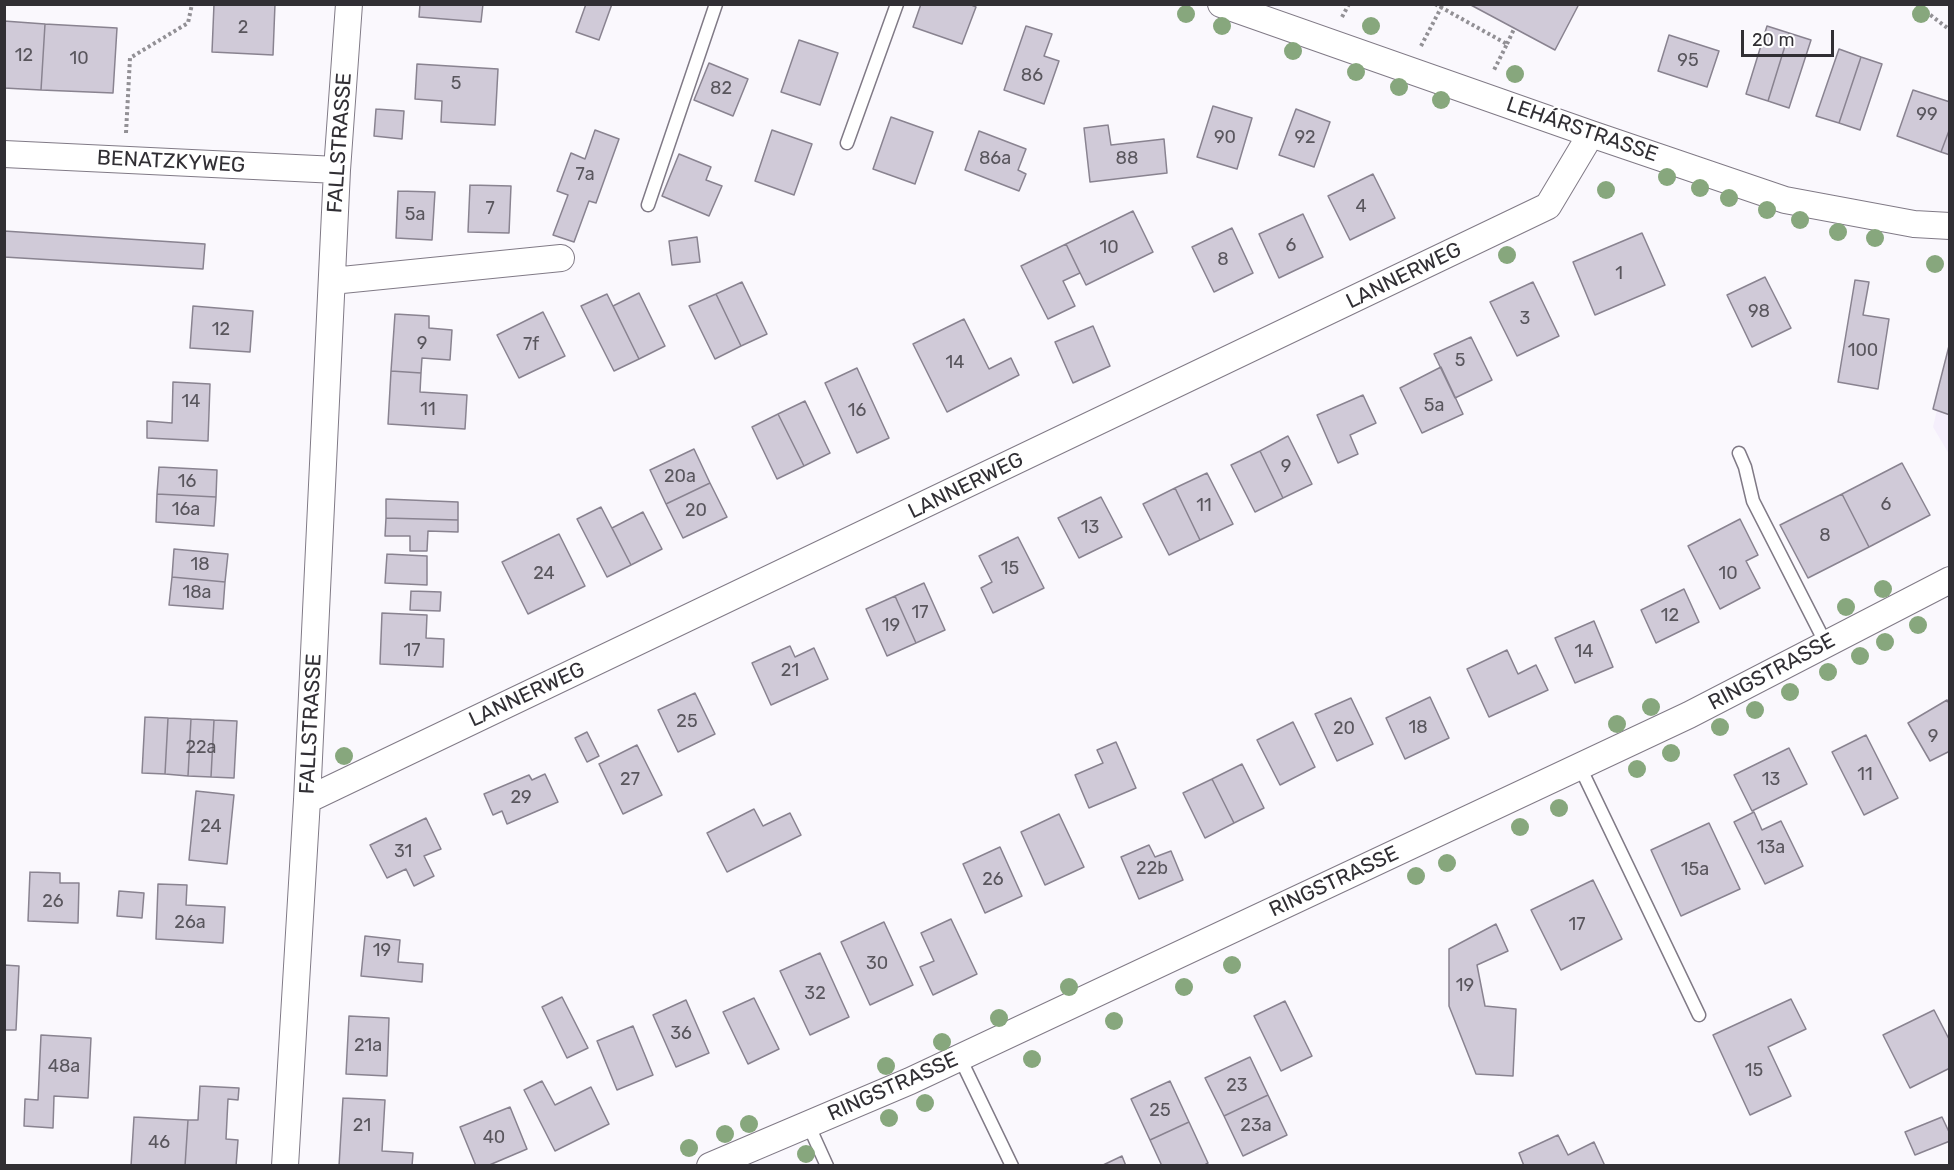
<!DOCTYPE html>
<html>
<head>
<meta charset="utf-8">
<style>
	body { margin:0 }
	#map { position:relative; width:1954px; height:1170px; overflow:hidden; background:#faf8fd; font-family:Rubik,sans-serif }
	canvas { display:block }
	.frame { position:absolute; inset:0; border:6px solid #312f34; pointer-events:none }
	.scale { position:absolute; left:1741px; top:30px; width:93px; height:27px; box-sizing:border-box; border:3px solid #312f34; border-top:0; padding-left:8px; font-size:18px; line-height:21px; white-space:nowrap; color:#312f34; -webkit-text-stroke:4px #fff; paint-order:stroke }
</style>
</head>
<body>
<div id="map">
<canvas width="1954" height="1170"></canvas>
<div class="frame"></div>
<div class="scale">20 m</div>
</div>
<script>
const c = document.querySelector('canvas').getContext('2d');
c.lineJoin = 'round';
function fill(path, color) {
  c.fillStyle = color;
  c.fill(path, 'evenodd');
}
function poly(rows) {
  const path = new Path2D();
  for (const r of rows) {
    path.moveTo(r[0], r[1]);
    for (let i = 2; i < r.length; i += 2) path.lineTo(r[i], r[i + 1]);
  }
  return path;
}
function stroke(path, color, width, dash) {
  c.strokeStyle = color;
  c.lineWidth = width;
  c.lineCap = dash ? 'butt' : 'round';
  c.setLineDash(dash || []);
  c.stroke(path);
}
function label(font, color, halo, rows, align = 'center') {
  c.font = font + ' Rubik,sans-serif';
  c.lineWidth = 4.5;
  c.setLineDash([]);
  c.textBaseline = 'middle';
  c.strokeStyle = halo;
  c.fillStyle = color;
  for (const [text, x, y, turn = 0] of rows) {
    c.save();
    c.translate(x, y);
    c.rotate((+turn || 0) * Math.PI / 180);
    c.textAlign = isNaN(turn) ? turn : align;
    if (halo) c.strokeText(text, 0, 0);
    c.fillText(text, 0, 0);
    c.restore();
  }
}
fill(poly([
	[1949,357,1949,454,1933,427]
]), '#f5effc');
const building = poly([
	[214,4,275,4,273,55,212,52,214,4],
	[420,4,483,4,481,22,419,17,420,4],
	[586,4,612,4,599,40,576,32,586,4],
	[921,4,969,4,976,7,962,44,913,27,921,4],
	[1469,4,1579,4,1555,50,1469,4],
	[4,21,45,24,41,90,4,88,4,21],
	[45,24,117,28,113,93,41,90,45,24],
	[1026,26,1052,34,1044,56,1059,61,1044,104,1004,90,1026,26],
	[1767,26,1789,33,1768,101,1746,94,1767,26],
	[1789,33,1811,40,1789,108,1768,101,1789,33],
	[1669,35,1719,51,1707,87,1658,71,1669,35],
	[799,40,838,53,820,105,781,92,799,40],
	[1839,49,1861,57,1839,123,1816,116,1839,49],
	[1861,57,1882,64,1860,130,1839,123,1861,57],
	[709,63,748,79,733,116,694,100,709,63],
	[417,64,498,69,495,125,441,122,442,101,415,99,417,64],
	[1913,90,1950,102,1950,128,1941,152,1897,136,1913,90],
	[1213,106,1252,118,1237,169,1197,157,1213,106],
	[376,109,404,111,402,139,374,136,376,109],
	[1296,109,1330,122,1314,167,1279,155,1296,109],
	[891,117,933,132,915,184,873,169,891,117],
	[1108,125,1111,145,1164,139,1167,173,1090,182,1084,128,1108,125],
	[1950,128,1950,155,1941,152,1950,128],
	[595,130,619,139,596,203,589,201,574,242,553,235,568,195,557,191,571,153,585,159,595,130],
	[772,130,812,144,794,195,755,181,772,130],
	[979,131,1026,149,1018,170,1026,174,1019,191,965,170,979,131],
	[679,154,711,167,706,180,722,186,709,216,662,196,679,154],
	[1373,174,1395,218,1350,240,1328,196,1373,174],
	[470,185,511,186,509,233,468,232,470,185],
	[398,191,435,192,432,240,396,238,398,191],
	[1133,211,1153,252,1086,285,1066,244,1133,211],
	[1303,214,1323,257,1279,278,1259,234,1303,214],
	[1232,228,1253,273,1214,292,1192,247,1232,228],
	[4,231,205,244,203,269,4,257,4,231],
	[1642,233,1665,285,1595,315,1573,262,1642,233],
	[697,237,700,262,672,265,669,241,697,237],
	[1066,244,1080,273,1063,281,1075,306,1048,319,1021,266,1066,244],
	[1765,277,1791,328,1752,347,1727,295,1765,277],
	[1855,280,1869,282,1863,315,1889,319,1878,389,1838,382,1855,280],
	[742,282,767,334,741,346,716,294,742,282],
	[1533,282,1559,336,1517,356,1490,302,1533,282],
	[639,293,665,346,639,359,613,306,639,293],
	[607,294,639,359,614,371,581,306,607,294],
	[716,294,741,346,715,359,689,306,716,294],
	[193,306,253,311,250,352,190,348,193,306],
	[543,312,565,356,519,378,497,335,543,312],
	[395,314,429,316,429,328,452,330,450,360,422,358,421,373,391,371,395,314],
	[964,319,989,369,1011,358,1019,375,947,412,913,344,964,319],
	[1093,326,1110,366,1073,383,1055,342,1093,326],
	[1471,337,1492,380,1455,398,1434,354,1471,337],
	[1950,342,1950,415,1933,409,1950,342],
	[1441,367,1463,414,1422,433,1400,388,1441,367],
	[857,368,889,438,857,453,825,383,857,368],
	[391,371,421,373,420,392,467,395,465,429,388,424,391,371],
	[173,382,210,384,208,441,147,438,147,421,172,423,173,382],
	[1363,395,1376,423,1350,435,1358,454,1338,463,1317,415,1363,395],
	[805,401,830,453,804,466,778,414,805,401],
	[778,414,804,466,777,479,752,427,778,414],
	[1288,436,1312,484,1283,498,1260,451,1288,436],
	[694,449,710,483,666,504,650,470,694,449],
	[1260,451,1283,498,1255,512,1231,465,1260,451],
	[1902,463,1930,515,1869,547,1842,494,1902,463],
	[159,467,217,470,216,497,157,494,159,467],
	[1207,473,1233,524,1200,540,1175,488,1207,473],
	[710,483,727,517,683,538,666,504,710,483],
	[1175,488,1200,540,1169,555,1143,504,1175,488],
	[157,494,216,497,214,526,156,522,157,494],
	[1842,494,1869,547,1808,578,1780,525,1842,494],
	[1101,497,1122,537,1079,558,1058,518,1101,497],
	[386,499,458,502,458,520,386,518,386,499],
	[601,507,631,565,607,577,577,519,601,507],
	[643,512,662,549,631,565,612,528,643,512],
	[386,518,458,520,458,532,428,531,427,551,410,551,410,536,385,536,386,518],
	[1740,519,1758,555,1746,561,1760,588,1720,609,1688,546,1740,519],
	[559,534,585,586,528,614,502,562,559,534],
	[1018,537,1044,588,993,613,981,588,992,582,979,556,1018,537],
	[174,549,228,554,225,582,172,577,174,549],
	[387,554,427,556,427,585,385,583,387,554],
	[172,577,225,582,223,609,169,605,172,577],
	[924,583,945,630,916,643,895,596,924,583],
	[1684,589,1699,622,1656,643,1641,610,1684,589],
	[411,591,441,592,440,611,410,610,411,591],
	[895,596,916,643,887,656,866,609,895,596],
	[382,613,427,615,426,638,444,639,443,667,380,664,382,613],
	[1594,621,1613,667,1575,683,1555,638,1594,621],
	[790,646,795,657,814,648,828,679,771,705,752,663,790,646],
	[1507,650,1518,674,1536,665,1548,690,1489,717,1467,669,1507,650],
	[695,693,715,734,678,752,658,710,695,693],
	[1430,697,1449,738,1405,759,1386,718,1430,697],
	[1351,698,1373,744,1337,761,1315,714,1351,698],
	[1947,700,1950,705,1950,751,1930,761,1908,723,1947,700],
	[145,717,168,718,165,774,142,773,145,717],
	[168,718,191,719,188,776,165,774,168,718],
	[191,719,214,720,211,777,188,776,191,719],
	[214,720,237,721,234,778,211,777,214,720],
	[1293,722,1315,767,1280,785,1257,740,1293,722],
	[587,732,599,756,587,762,575,738,587,732],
	[1866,735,1898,798,1864,815,1832,752,1866,735],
	[1116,742,1136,788,1089,808,1075,775,1103,763,1097,750,1116,742],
	[637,745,662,795,623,814,599,764,637,745],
	[1789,748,1807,784,1752,811,1734,775,1789,748],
	[1242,764,1264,808,1234,823,1212,779,1242,764],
	[545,774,558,802,507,824,502,811,493,815,484,794,529,775,532,780,545,774],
	[1212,779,1234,823,1205,838,1183,793,1212,779],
	[196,791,234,795,227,864,189,860,196,791],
	[754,809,763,826,790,813,801,835,727,872,707,833,754,809],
	[1754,812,1762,830,1781,821,1803,866,1765,884,1734,822,1754,812],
	[1059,814,1084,867,1045,885,1021,832,1059,814],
	[426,818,441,849,424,856,434,876,414,886,406,869,387,878,370,845,426,818],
	[1709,823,1740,889,1681,916,1651,850,1709,823],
	[1149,845,1155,857,1171,851,1183,880,1139,899,1121,857,1149,845],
	[1000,847,1022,896,985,913,963,864,1000,847],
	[30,872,60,873,60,883,79,883,78,923,28,921,30,872],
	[1593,880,1622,939,1561,970,1531,910,1593,880],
	[158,884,187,885,186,905,225,907,223,943,156,939,158,884],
	[119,891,144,893,142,918,117,916,119,891],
	[951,919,977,974,933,995,920,967,934,961,921,933,951,919],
	[884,922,913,985,870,1005,841,942,884,922],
	[1496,924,1508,951,1477,965,1485,1006,1516,1009,1513,1076,1476,1074,1449,1006,1449,949,1496,924],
	[365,936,400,940,398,962,423,964,422,982,361,976,365,936],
	[820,953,849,1017,810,1035,780,971,820,953],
	[4,965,19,966,16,1030,4,1030,4,965],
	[562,997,588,1048,567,1058,542,1007,562,997],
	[754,998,779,1049,748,1064,723,1012,754,998],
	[1791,999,1806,1029,1768,1047,1791,1096,1750,1115,1713,1035,1791,999],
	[686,1000,709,1053,676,1067,653,1015,686,1000],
	[1285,1001,1312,1056,1281,1071,1254,1016,1285,1001],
	[1934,1010,1950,1041,1950,1068,1910,1088,1883,1035,1934,1010],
	[349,1016,389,1018,387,1076,346,1074,349,1016],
	[633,1026,653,1075,617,1090,597,1041,633,1026],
	[41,1035,91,1038,88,1098,54,1096,53,1128,24,1126,25,1099,38,1100,41,1035],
	[1250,1057,1268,1095,1224,1116,1205,1078,1250,1057],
	[542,1081,555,1105,591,1087,609,1124,555,1151,524,1090,542,1081],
	[1170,1081,1189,1122,1150,1140,1131,1099,1170,1081],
	[200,1086,239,1088,238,1100,228,1099,226,1139,238,1140,236,1166,185,1166,188,1120,198,1120,200,1086],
	[1268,1095,1287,1135,1243,1156,1224,1116,1268,1095],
	[343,1098,385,1100,382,1151,413,1153,412,1166,339,1166,343,1098],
	[510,1107,527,1149,487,1166,476,1166,460,1127,510,1107],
	[134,1117,188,1120,185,1166,131,1166,134,1117],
	[1942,1117,1950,1134,1950,1141,1915,1155,1905,1132,1942,1117],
	[1189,1122,1208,1163,1203,1166,1162,1166,1150,1140,1189,1122],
	[1558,1135,1568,1155,1594,1142,1605,1166,1524,1166,1519,1153,1558,1135],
	[1122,1156,1126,1166,1101,1166,1122,1156]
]);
fill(building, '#d0cad8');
stroke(building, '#898390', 1.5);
const lane = poly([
	[847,143,897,4],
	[648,205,716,4],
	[1739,453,1745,467,1753,501,1826,644],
	[1580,767,1699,1015],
	[960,1058,1012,1166],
	[808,1124,827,1166]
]);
const street = poly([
	[1221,4,1591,134,1785,200,1914,224,1950,226],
	[4,154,337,170],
	[332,281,561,258],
	[307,800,1548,206,1591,134],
	[285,1166,307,800,337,170,349,4],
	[710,1166,910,1081,1689,715,1950,580]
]);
stroke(lane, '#807a86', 15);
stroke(street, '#807a86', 28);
stroke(poly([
	[1435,4,1507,44,1494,70],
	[1916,4,1950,30],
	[1342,17,1349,4],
	[1507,44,1514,29],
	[1421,46,1443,4],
	[126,133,130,58,188,23,192,4]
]), '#929095', 4, [3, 3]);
stroke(lane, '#fff', 12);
stroke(street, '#fff', 26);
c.fillStyle = '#87a77d';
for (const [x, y] of [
	[1186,14],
	[1921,14],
	[1222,26],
	[1371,26],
	[1293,51],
	[1356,72],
	[1515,74],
	[1399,87],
	[1441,100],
	[1667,177],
	[1700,188],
	[1606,190],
	[1729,198],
	[1767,210],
	[1800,220],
	[1838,232],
	[1875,238],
	[1507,255],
	[1935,264],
	[1883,589],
	[1846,607],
	[1918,625],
	[1885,642],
	[1860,656],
	[1828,672],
	[1790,692],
	[1651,707],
	[1755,710],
	[1617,724],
	[1720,727],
	[1671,753],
	[344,756],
	[1637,769],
	[1559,808],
	[1520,827],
	[1447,863],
	[1416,876],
	[1232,965],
	[1069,987],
	[1184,987],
	[999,1018],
	[1114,1021],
	[942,1042],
	[1032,1059],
	[886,1066],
	[925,1103],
	[889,1118],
	[749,1124],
	[725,1134],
	[689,1148],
	[806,1154]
]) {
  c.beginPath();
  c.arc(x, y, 9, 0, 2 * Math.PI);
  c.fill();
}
label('18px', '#59565d', null, [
	["2",243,28],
	["12",24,56],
	["10",79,59],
	["95",1688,61],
	["86",1032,76],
	["5",456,84],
	["82",721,89],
	["99",1927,115],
	["90",1225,138],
	["92",1305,138],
	["86a",995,159],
	["88",1127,159],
	["7a",585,175],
	["4",1361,207],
	["7",490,209],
	["5a",415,215],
	["6",1291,246],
	["10",1109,248],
	["8",1223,260],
	["1",1619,274],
	["98",1759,312],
	["3",1525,319],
	["12",221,330],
	["9",422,344],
	["7f",531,345],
	["100",1863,351],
	["5",1460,361],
	["14",955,363],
	["14",191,402],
	["5a",1434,406],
	["11",428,410],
	["16",857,411],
	["9",1286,467],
	["20a",680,477],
	["16",187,482],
	["6",1886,505],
	["11",1204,506],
	["16a",186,510],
	["20",696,511],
	["13",1090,528],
	["8",1825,536],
	["18",200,565],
	["15",1010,569],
	["24",544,574],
	["10",1728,574],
	["18a",197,593],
	["17",920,613],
	["12",1670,616],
	["19",891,626],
	["17",412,651],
	["14",1584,652],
	["21",790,671],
	["25",687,722],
	["18",1418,728],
	["20",1344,729],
	["9",1933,737],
	["22a",201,748],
	["11",1865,775],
	["27",630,780],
	["13",1771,780],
	["29",521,798],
	["24",211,827],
	["13a",1771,848],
	["31",403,852],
	["22b",1152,869],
	["15a",1695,870],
	["26",993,880],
	["26",53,902],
	["26a",190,923],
	["17",1577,925],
	["19",382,951],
	["30",877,964],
	["19",1465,986],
	["32",815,994],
	["36",681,1034],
	["21a",368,1046],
	["48a",64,1067],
	["15",1754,1071],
	["23",1237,1086],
	["25",1160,1111],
	["21",362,1126],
	["23a",1256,1126],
	["40",494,1138],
	["46",159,1143]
]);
label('21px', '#312f34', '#fff', [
	["LEHÁRSTRASSE",1582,130,19],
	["FALLSTRASSE",340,143,-86],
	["BENATZKYWEG",171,162,3],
	["LANNERWEG",1404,276,-26],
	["LANNERWEG",966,486,-26],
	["RINGSTRASSE",1772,672,-28],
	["LANNERWEG",527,695,-25],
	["FALLSTRASSE",311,724,-87],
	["RINGSTRASSE",1334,882,-25],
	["RINGSTRASSE",893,1087,-24]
]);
</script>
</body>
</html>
